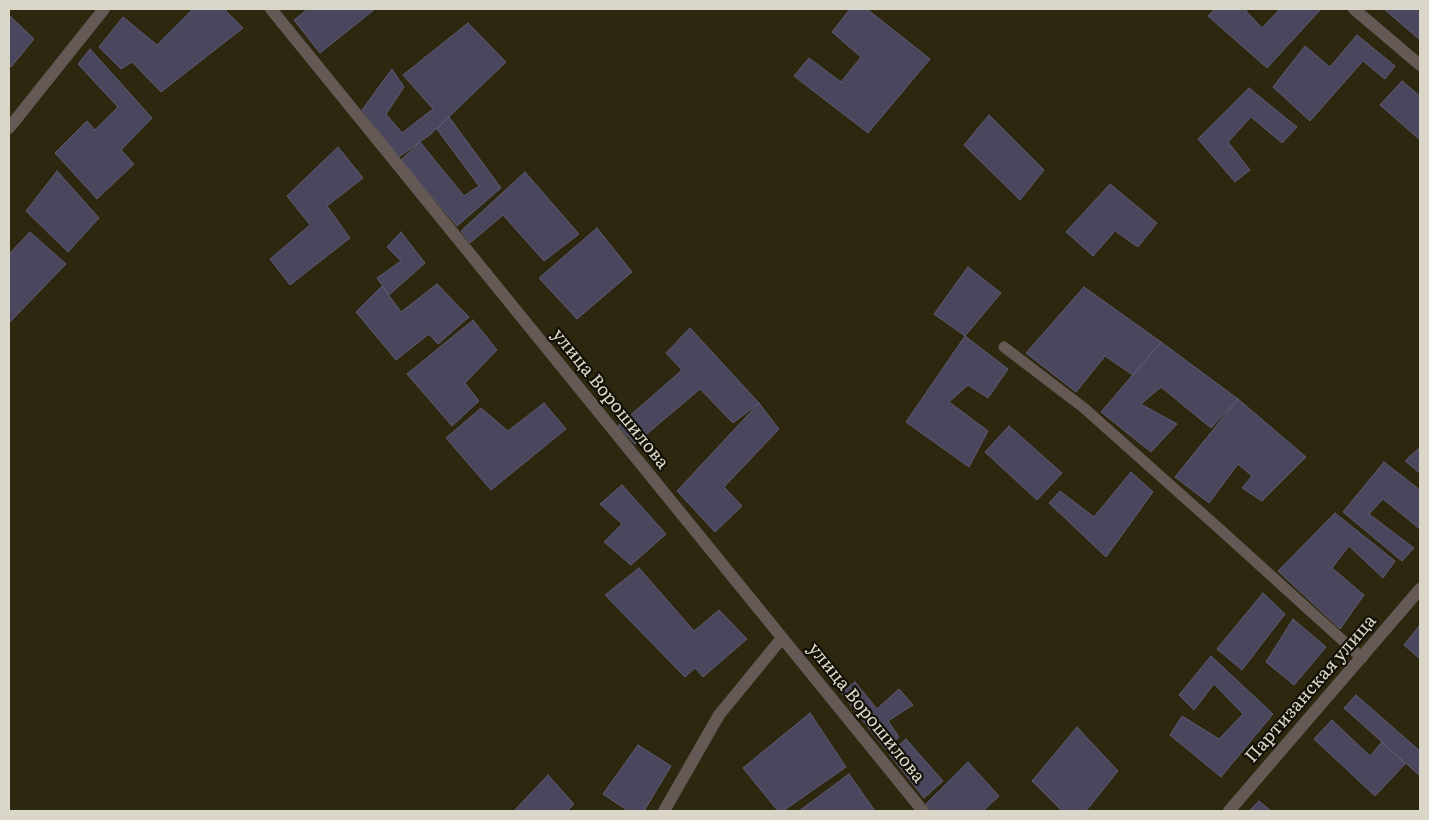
<!DOCTYPE html>
<html>
<head>
<meta charset="utf-8">
<style>
	body { margin:0 }
	#map { position:relative; width:1429px; height:820px; overflow:hidden; background:#2e2710; font-family:Literata,serif }
	canvas { display:block }
	.frame { position:absolute; inset:0; border:10px solid #dad6c8; pointer-events:none }
</style>
</head>
<body>
<div id="map">
<canvas width="1429" height="820"></canvas>
<div class="frame"></div>
</div>
<script>
const c = document.querySelector('canvas').getContext('2d');
c.lineJoin = 'round';
function fill(path, color) {
  c.fillStyle = color;
  c.fill(path, 'evenodd');
}
function poly(rows) {
  const path = new Path2D();
  for (const r of rows) {
    path.moveTo(r[0], r[1]);
    for (let i = 2; i < r.length; i += 2) path.lineTo(r[i], r[i + 1]);
  }
  return path;
}
function stroke(path, color, width, dash) {
  c.strokeStyle = color;
  c.lineWidth = width;
  c.lineCap = dash ? 'butt' : 'round';
  c.setLineDash(dash || []);
  c.stroke(path);
}
function label(font, color, halo, rows, align = 'center') {
  c.font = font + ' Literata,serif';
  c.lineWidth = 4.5;
  c.setLineDash([]);
  c.textBaseline = 'middle';
  c.strokeStyle = halo;
  c.fillStyle = color;
  for (const [text, x, y, turn = 0] of rows) {
    c.save();
    c.translate(x, y);
    c.rotate((+turn || 0) * Math.PI / 180);
    c.textAlign = isNaN(turn) ? turn : align;
    if (halo) c.strokeText(text, 0, 0);
    c.fillText(text, 0, 0);
    c.restore();
  }
}
const building = poly([
	[193,9,224,9,243,28,161,92,132,62,121,69,99,47,123,17,157,45,193,9],
	[308,9,375,9,320,53,294,20,308,9],
	[850,9,867,9,930,59,868,133,794,76,809,58,841,82,861,57,832,32,850,9],
	[1215,9,1248,9,1246,11,1262,28,1280,9,1321,9,1267,68,1208,16,1215,9],
	[1384,9,1415,9,1420,13,1420,40,1384,9],
	[9,15,34,39,11,67,9,65,9,15],
	[468,23,506,62,431,134,399,157,362,110,392,69,404,87,386,114,402,133,433,109,403,75,468,23],
	[1357,35,1395,66,1385,79,1363,61,1310,121,1273,87,1305,46,1330,67,1357,35],
	[90,49,152,118,121,150,134,164,97,199,55,153,87,121,95,130,118,107,78,64,90,49],
	[1402,81,1420,96,1420,140,1380,105,1402,81],
	[1249,88,1297,127,1282,143,1251,117,1228,142,1250,170,1235,182,1198,139,1249,88],
	[989,115,1044,170,1020,200,964,145,989,115],
	[449,117,501,188,457,226,401,160,420,142,464,196,479,186,437,129,449,117],
	[338,147,363,178,327,206,350,238,290,285,270,259,310,225,287,196,338,147],
	[57,171,99,218,68,252,26,211,57,171],
	[525,172,579,234,544,261,503,215,470,243,461,231,525,172],
	[1110,184,1157,223,1138,247,1115,231,1093,256,1066,232,1110,184],
	[597,228,632,272,577,319,539,278,597,228],
	[30,232,66,264,9,323,9,254,30,232],
	[401,232,425,263,389,295,377,278,401,261,387,247,401,232],
	[968,267,1001,293,965,336,934,314,968,267],
	[437,284,469,317,438,344,429,334,396,360,356,312,382,286,401,312,437,284],
	[1084,287,1161,342,1133,375,1105,356,1076,392,1026,353,1084,287],
	[473,320,497,350,465,383,479,401,452,426,407,374,473,320],
	[690,328,759,403,733,423,700,389,635,444,618,426,682,370,666,353,690,328],
	[965,336,1008,369,988,398,968,385,949,402,988,431,969,467,906,422,965,336],
	[1161,342,1238,399,1211,428,1161,387,1141,404,1177,424,1151,452,1101,412,1161,342],
	[1238,399,1306,457,1262,501,1242,488,1252,476,1238,464,1209,503,1175,477,1238,399],
	[544,403,566,429,491,490,446,438,481,408,508,431,544,403],
	[759,403,779,429,724,487,742,506,715,532,677,491,759,403],
	[1009,426,1062,473,1037,500,985,452,1009,426],
	[1420,447,1420,473,1405,461,1420,447],
	[1384,462,1420,490,1420,529,1383,499,1369,514,1414,548,1402,561,1343,512,1384,462],
	[1131,472,1153,492,1106,557,1049,503,1060,491,1094,517,1131,472],
	[622,485,666,534,631,565,604,542,622,524,600,504,622,485],
	[1335,513,1395,561,1383,578,1349,546,1332,568,1364,595,1340,629,1278,571,1335,513],
	[639,568,694,631,719,610,747,639,703,677,695,668,685,677,605,595,639,568],
	[1263,593,1285,614,1242,670,1217,649,1263,593],
	[1293,619,1326,647,1294,685,1266,662,1293,619],
	[1420,625,1420,659,1404,645,1420,625],
	[1211,656,1273,714,1221,777,1170,735,1182,716,1219,739,1243,714,1214,684,1194,710,1179,695,1211,656],
	[855,682,877,709,899,689,913,705,888,721,899,737,886,750,841,693,855,682],
	[1356,695,1420,751,1420,776,1344,708,1356,695],
	[810,713,846,767,783,811,778,811,743,768,810,713],
	[1332,720,1370,756,1382,742,1405,764,1375,796,1314,739,1332,720],
	[1077,727,1118,771,1086,811,1062,811,1032,781,1077,727],
	[906,739,943,781,924,798,889,754,906,739],
	[638,745,671,766,644,811,628,811,603,794,638,745],
	[968,762,999,796,983,811,931,811,926,804,968,762],
	[849,774,875,811,799,811,849,774],
	[548,775,574,804,567,811,514,811,548,775],
	[1259,801,1271,811,1249,811,1259,801]
]);
fill(building, '#4a465d');
stroke(building, '#5e5b72', 1);
stroke(poly([
	[1004,347,1084,408,1223,532,1362,658]
]), '#655955', 11);
stroke(poly([
	[271,9,923,811],
	[1354,9,1420,65],
	[9,128,104,9],
	[664,811,719,715,782,638],
	[1229,811,1420,589]
]), '#655955', 12);
label('18px', '#dad6c8', '#131007', [
	["улица Ворошилова",610,399,51],
	["Партизанская улица",1311,689,-49],
	["улица Ворошилова",866,713,51]
]);
</script>
</body>
</html>
